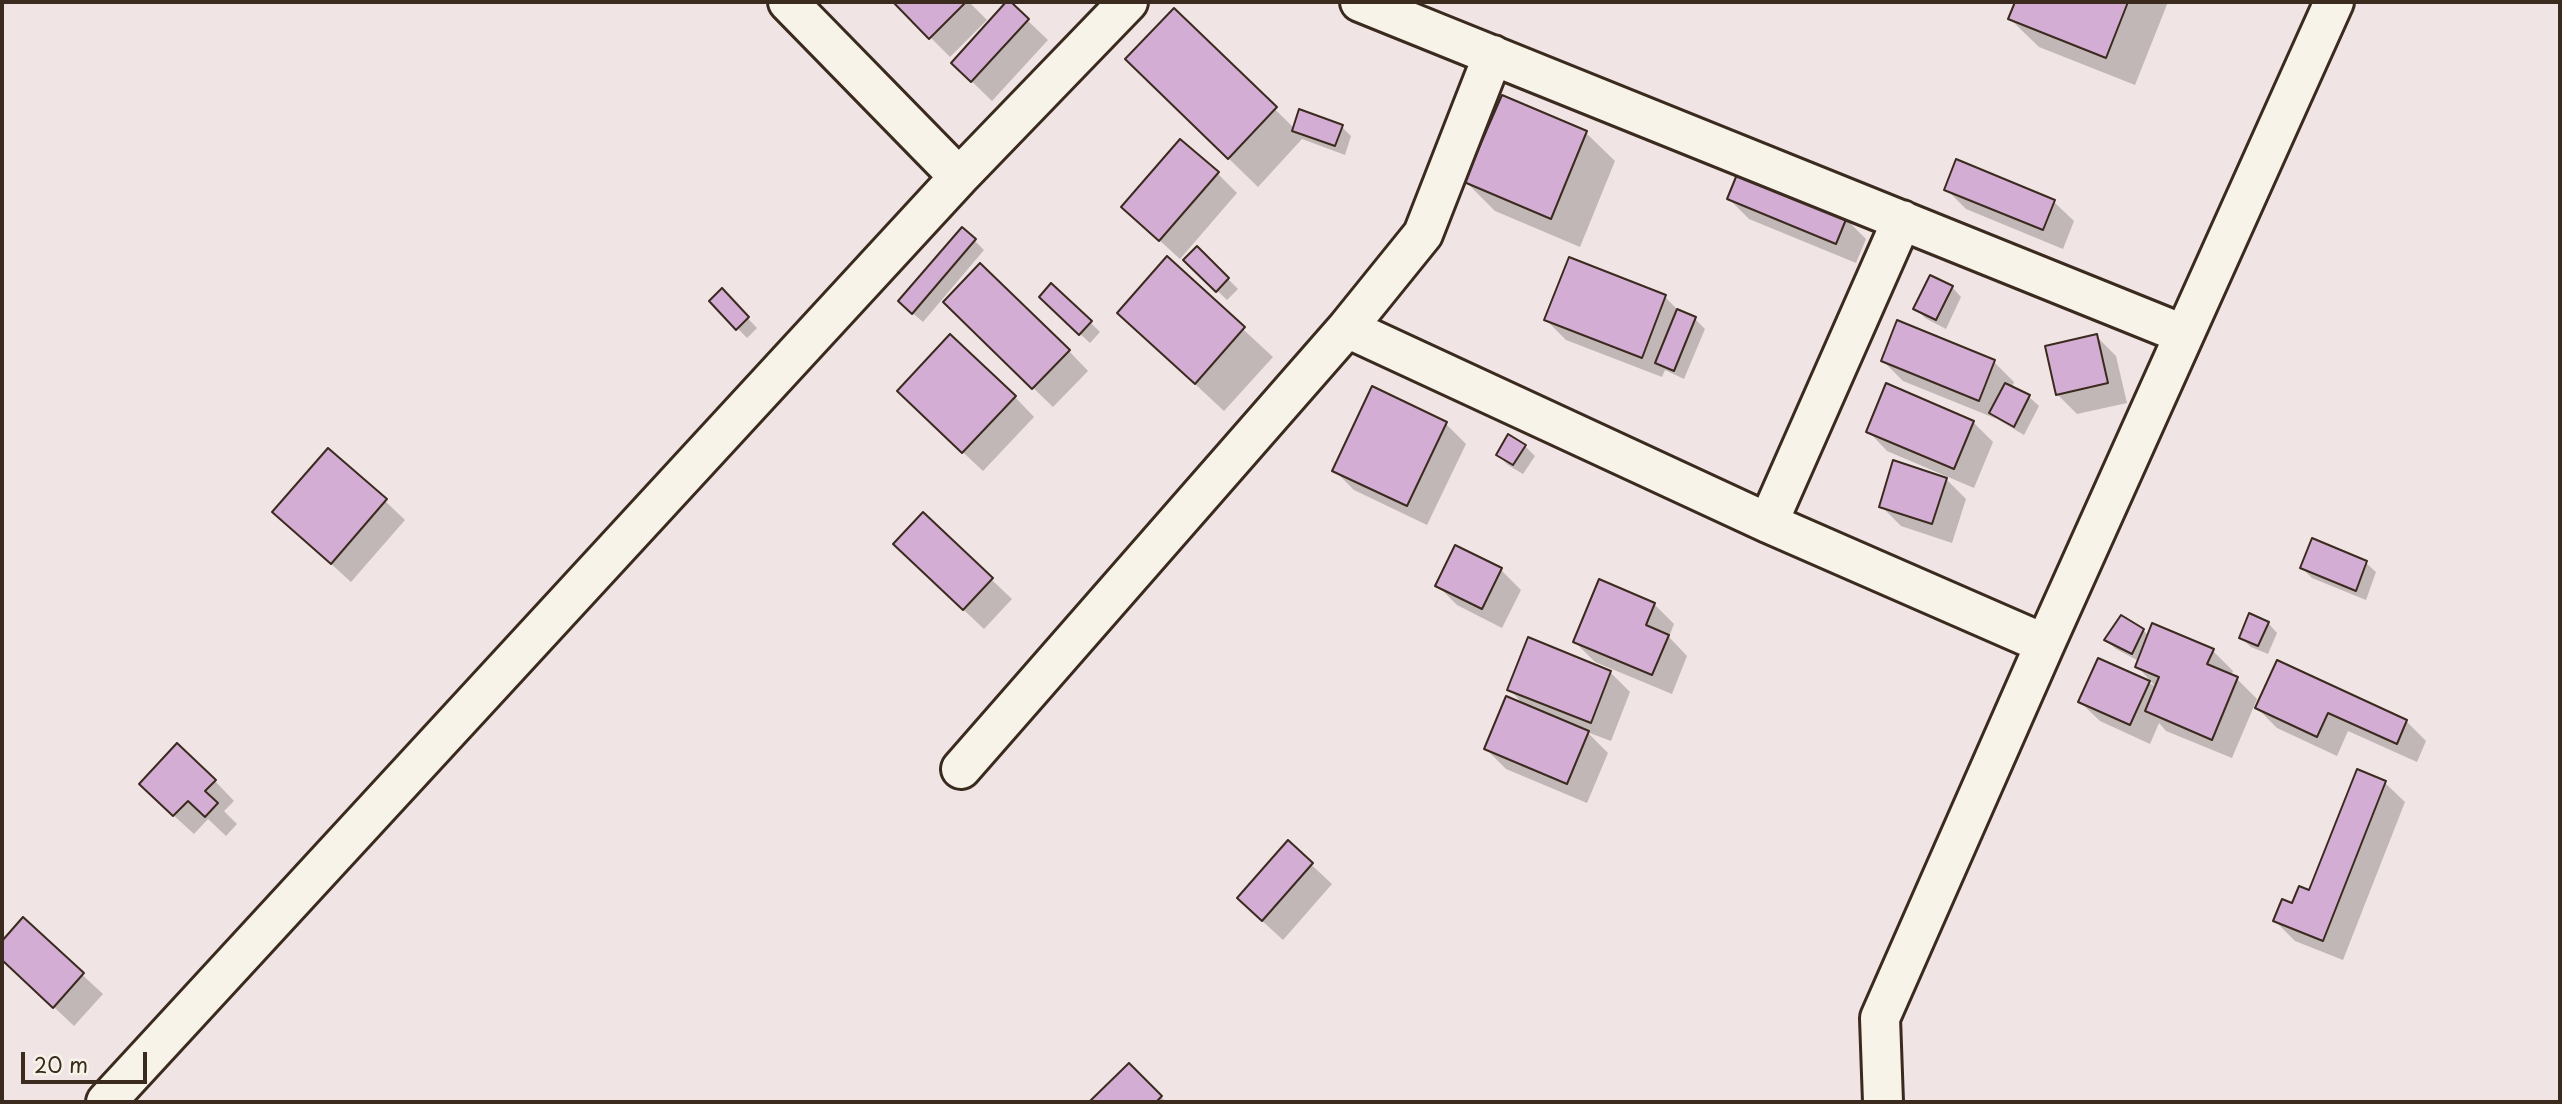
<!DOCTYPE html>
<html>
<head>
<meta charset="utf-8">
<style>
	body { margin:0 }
	#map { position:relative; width:2562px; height:1104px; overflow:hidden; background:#f0e5e4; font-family:"Playpen Sans",sans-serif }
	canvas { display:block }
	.frame { position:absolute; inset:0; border:4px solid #3b2a1e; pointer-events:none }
	.scale { position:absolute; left:21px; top:1052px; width:126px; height:32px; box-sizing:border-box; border:4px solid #3b2a1e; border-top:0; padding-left:9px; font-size:21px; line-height:24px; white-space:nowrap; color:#3b2a1e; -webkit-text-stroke:5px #f7f3e8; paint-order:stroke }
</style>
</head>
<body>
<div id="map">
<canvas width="2562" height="1104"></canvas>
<div class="frame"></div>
<div class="scale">20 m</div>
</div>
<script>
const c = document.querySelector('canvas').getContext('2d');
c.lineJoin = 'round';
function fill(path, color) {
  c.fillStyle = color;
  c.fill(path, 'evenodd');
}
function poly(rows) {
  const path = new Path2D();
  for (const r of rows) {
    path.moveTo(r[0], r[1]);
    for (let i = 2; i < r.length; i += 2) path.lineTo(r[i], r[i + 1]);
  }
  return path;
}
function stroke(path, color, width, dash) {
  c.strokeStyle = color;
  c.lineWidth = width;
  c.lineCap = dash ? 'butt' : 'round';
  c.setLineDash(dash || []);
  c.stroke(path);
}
fill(poly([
	[895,2,969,2,987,20,950,57],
	[1008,2,1048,40,992,101,953,63],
	[2017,2,2168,2,2135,85,2039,47,2010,19],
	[1174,10,1294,128,1342,127,1351,136,1345,155,1302,139,1258,187,1156,88],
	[1502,97,1586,133,1615,161,1580,247,1495,211,1466,182],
	[1218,174,1237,193,1180,259,1123,207],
	[1946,189,2054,202,2074,221,2063,249,1966,209],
	[1729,199,1846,219,1866,239,1856,263,1749,219],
	[974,240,984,250,923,322,910,311],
	[1197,248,1238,289,1227,300,1186,260],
	[1167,259,1273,357,1224,411,1119,313],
	[1052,285,1100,332,1090,343,1051,307],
	[1952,287,1961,297,1946,329,1925,318,1916,308],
	[722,291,757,328,747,338,711,301],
	[1665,297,1680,312,1695,319,1705,329,1684,379,1665,370,1662,377,1566,340,1546,320],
	[965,322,1069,351,1088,371,1053,407],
	[1898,322,1994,362,2014,382,2012,388,2029,397,2039,406,2024,435,1997,419,1903,381,1883,361],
	[2096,336,2116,356,2127,403,2077,414,2057,394],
	[1373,388,1446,424,1466,444,1427,525,1354,490,1334,470],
	[1015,397,1034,417,983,471,919,411],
	[1973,422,1993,442,1974,488,1887,451,1868,431],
	[1525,446,1535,456,1523,474,1508,465,1498,455],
	[1946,479,1966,499,1952,543,1901,526,1881,506],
	[385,501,405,520,351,582,274,512],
	[923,515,1012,599,984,629,915,564],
	[2313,541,2366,563,2376,572,2366,600,2312,578,2302,568],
	[1501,570,1521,590,1502,628,1457,605,1437,585],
	[1654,604,1674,624,1669,637,1687,656,1672,694,1595,662,1575,642],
	[2268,623,2277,633,2268,654,2251,647,2241,638],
	[2153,626,2213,651,2233,671,2231,676,2237,679,2257,699,2232,758,2166,731,2159,723,2150,744,2100,721,2080,702,2099,660,2155,686,2137,666,2139,661,2116,649,2106,640,2143,630,2149,636],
	[2278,662,2406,721,2426,741,2417,762,2348,731,2337,756,2277,728,2257,708],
	[1610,672,1630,692,1611,741,1587,732,1608,753,1587,803,1506,769,1486,749,1526,707,1509,689],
	[215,781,234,801,224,811,237,824,226,836,208,819,194,834,161,804],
	[2385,783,2405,802,2343,960,2295,941,2275,921,2310,893],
	[1288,843,1332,884,1283,940,1259,918],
	[23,920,103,994,74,1026,2,958,2,943],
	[1129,1065,1166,1102,1092,1102]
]), '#0003');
const building = poly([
	[893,2,966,2,929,39,893,2],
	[1006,2,1011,2,1029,19,971,82,951,63,1006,2],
	[2015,2,2128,2,2106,58,2008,19,2015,2],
	[1174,8,1277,107,1228,159,1125,59,1174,8],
	[1502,95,1587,131,1551,219,1464,182,1502,95],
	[1299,109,1343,125,1335,146,1292,131,1299,109],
	[1180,139,1219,172,1159,241,1121,207,1180,139],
	[1956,159,2055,200,2043,230,1944,190,1956,159],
	[1738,172,1847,217,1836,244,1727,199,1738,172],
	[962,227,976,239,912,314,898,301,962,227],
	[1197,246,1229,278,1216,292,1183,260,1197,246],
	[1167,256,1245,327,1195,384,1117,313,1167,256],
	[1569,257,1666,295,1642,358,1544,320,1569,257],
	[980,263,1070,350,1032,389,943,302,980,263],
	[1930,275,1953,286,1936,320,1913,309,1930,275],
	[1051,283,1092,321,1079,335,1039,297,1051,283],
	[722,288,749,317,736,330,709,301,722,288],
	[1677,309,1696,317,1674,371,1655,363,1677,309],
	[1897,320,1995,360,1979,401,1881,361,1897,320],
	[950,334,1016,396,962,453,897,391,950,334],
	[2097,334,2108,383,2056,395,2045,346,2097,334],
	[1886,383,1974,421,1954,469,1866,432,1886,383],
	[2005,383,2030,395,2014,427,1989,413,2005,383],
	[1372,386,1447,422,1407,506,1332,471,1372,386],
	[1508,434,1526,445,1513,465,1496,455,1508,434],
	[328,448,387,499,331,564,272,512,328,448],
	[1893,460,1947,478,1932,524,1879,507,1893,460],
	[923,512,993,578,963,610,893,544,923,512],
	[2312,538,2367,561,2356,591,2300,568,2312,538],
	[1455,545,1502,568,1482,609,1435,586,1455,545],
	[1599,579,1655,603,1646,625,1669,635,1652,675,1573,642,1599,579],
	[2249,613,2269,622,2258,646,2239,638,2249,613],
	[2121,615,2144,629,2132,654,2104,640,2121,615],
	[2152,623,2214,649,2207,664,2238,677,2212,740,2145,711,2159,677,2135,667,2152,623],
	[1528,637,1611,671,1591,723,1507,690,1528,637],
	[2098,658,2150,681,2130,725,2078,702,2098,658],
	[2277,660,2407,720,2397,744,2328,713,2317,737,2255,708,2277,660],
	[1506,696,1589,731,1567,784,1484,749,1506,696],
	[177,743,216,780,205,791,218,803,205,817,188,801,173,816,139,784,177,743],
	[2357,769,2386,781,2323,941,2273,921,2282,899,2292,903,2299,886,2309,890,2357,769],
	[1288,840,1313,863,1262,921,1237,898,1288,840],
	[23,917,84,973,53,1008,2,960,2,941,23,917],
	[1129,1063,1162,1096,1156,1102,1089,1102,1129,1063]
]);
fill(building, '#d4add5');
stroke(building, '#3b2a1e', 2);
const street = poly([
	[788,2,959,177],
	[1360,2,2183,334],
	[1347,328,1768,523,2045,644],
	[1768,523,1902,220],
	[961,769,1347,328,1423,234,1493,55],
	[106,1102,959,177,1128,2],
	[1883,1102,1880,1018,2045,644,2334,2]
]);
stroke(street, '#3b2a1e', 44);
stroke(street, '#f7f3e8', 38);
</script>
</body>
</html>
